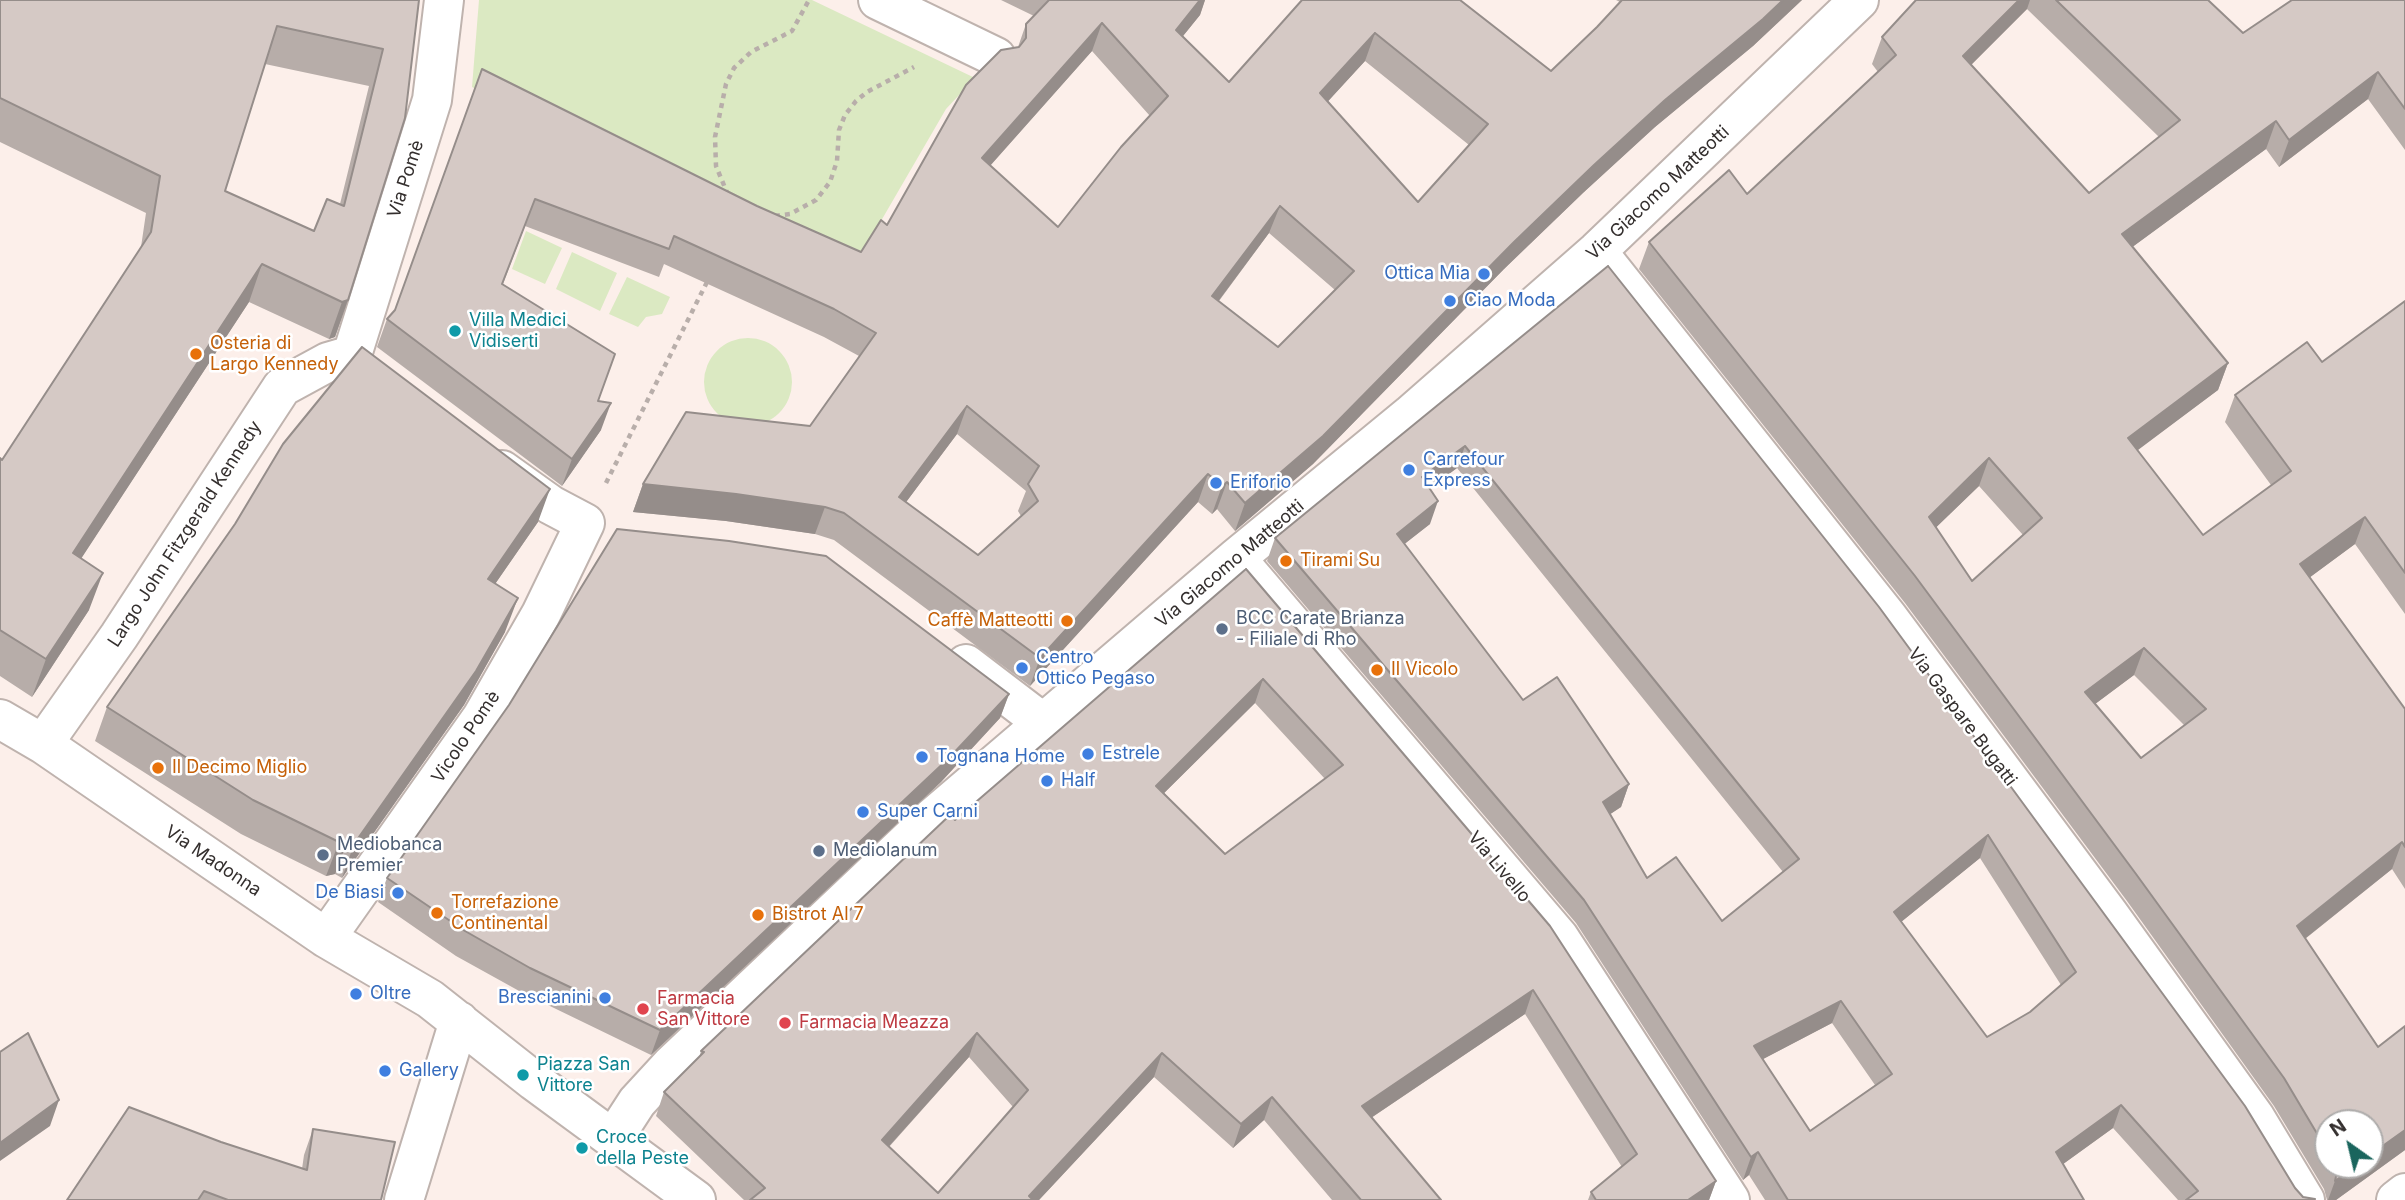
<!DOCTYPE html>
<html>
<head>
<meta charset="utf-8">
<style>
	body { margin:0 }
	#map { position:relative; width:2405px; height:1200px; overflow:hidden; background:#fcefea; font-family:Inter,sans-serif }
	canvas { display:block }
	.north { position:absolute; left:2314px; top:1109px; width:70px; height:70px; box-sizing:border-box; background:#fff; border:2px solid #aeacab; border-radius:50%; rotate:326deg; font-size:19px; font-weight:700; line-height:28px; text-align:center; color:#342f2e }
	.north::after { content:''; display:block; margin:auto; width:24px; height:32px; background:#1a655d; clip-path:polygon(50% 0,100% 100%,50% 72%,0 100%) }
</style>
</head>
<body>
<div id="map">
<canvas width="2405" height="1200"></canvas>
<div class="north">N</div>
</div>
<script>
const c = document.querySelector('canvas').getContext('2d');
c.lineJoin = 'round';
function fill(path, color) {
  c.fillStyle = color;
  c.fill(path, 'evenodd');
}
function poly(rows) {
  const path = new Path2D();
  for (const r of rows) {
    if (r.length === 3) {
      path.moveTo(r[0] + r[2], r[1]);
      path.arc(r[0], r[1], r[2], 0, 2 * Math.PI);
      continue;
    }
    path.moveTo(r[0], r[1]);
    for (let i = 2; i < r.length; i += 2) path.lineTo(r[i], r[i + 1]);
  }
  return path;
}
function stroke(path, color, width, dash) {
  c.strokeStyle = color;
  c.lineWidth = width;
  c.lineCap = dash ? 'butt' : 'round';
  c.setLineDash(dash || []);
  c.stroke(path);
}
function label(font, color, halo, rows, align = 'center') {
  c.font = font + ' Inter,sans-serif';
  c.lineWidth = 5;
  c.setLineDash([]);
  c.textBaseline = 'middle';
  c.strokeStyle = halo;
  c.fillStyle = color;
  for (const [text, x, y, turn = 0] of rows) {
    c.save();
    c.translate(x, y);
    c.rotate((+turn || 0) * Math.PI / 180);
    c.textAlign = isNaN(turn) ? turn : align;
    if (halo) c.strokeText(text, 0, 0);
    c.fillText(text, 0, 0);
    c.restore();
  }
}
fill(poly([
	[479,0,812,0,975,78,946,109,874,233,850,268,689,196,472,87],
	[526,231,562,248,545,284,512,269],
	[572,252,617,273,600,311,556,289],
	[627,277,670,297,662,314,646,317,638,327,609,314],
	[748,382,44]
]), '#dbe9c2');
const street = poly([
	[878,0,996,57],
	[1597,251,1888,617,2109,914,2255,1117,2305,1200],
	[352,355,432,100,444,0],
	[1236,558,1559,937,1730,1200],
	[966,664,1042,722],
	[0,719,43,744,326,938,430,999,534,1081,696,1200],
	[43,744,119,636,282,387,328,362,352,355],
	[326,938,482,717,541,614,585,523,551,505,502,470],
	[613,1139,637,1102,671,1065,932,818,1236,558,1410,415,1597,251,1859,0],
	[404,1200,459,1021],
	[2396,1200,2405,1193]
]);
stroke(street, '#bfb3ae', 42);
stroke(poly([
	[728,195,716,166,715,137,726,84,734,68,751,52,792,31,809,0],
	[775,216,790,214,816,200,830,182,837,161,839,130,845,115,856,101,867,92,914,67],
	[606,483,709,278]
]), '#b8aeaa', 4.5, [5, 5]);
stroke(street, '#fff', 38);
fill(poly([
	[0,0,419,0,348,300,335,337,329,339,249,302,81,558,89,610,32,697,0,676,0,458,2,460,141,247,146,213,0,142],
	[265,64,369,86,340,204,314,231,225,191],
	[1001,0,1205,0,1200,15,1183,36,1229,82,1302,0,1551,71,1597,27,1620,2,1616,0,1802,0,1753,46,1655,127,1584,192,1504,269,1313,464,1235,531,1217,509,1212,514,1198,502,1030,686,834,540,815,534,726,521,633,512,643,484,810,426,859,356,824,337,664,264,659,277,525,226,503,284,598,401,601,430,562,486,377,347,387,319,395,310,482,69,757,206,861,252,887,225,1018,47,1026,24,1034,16],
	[1092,51,1150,116,1058,227,990,166],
	[1365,61,1469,145,1418,202,1327,102],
	[1269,233,1335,290,1278,347,1219,301],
	[957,434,1026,491,1018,511,1021,516,978,555,906,502],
	[1916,0,2208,0,2243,33,2405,0,2405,150,2368,99,2279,167,2266,149,2132,247,2228,363,2218,390,2137,450,2203,535,2271,485,2225,422,2235,395,2322,362,2405,301,2405,614,2355,544,2310,577,2405,709,2405,889,2392,869,2305,939,2378,1047,2405,1026,2405,1150,2336,1200,2327,1200,2324,1189,2274,1106,2127,901,1905,603,1639,269,1649,242,1747,194,1878,72,1872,64,1882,37],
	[2027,9,2159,137,2089,193,1971,65],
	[1979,486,2023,535,1972,581,1936,527],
	[2134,675,2184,725,2141,758,2095,704],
	[2328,1123,2370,1165,2328,1165],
	[1608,266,2295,1188,2303,1197,2315,1200,2178,1200,2113,1128,2063,1164,2084,1200,1765,1200,1749,1175,1743,1180,1576,923,1267,561,1275,538],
	[1457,468,1783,872,1722,921,1647,878,1610,814,1621,807,1629,784,1523,700,1404,544,1430,524,1430,488],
	[1980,858,2061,985,2030,1012,1987,1037,1901,922],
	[1832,1023,1875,1085,1810,1131,1763,1059],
	[538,522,495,584,505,632,464,705,342,878,335,874,326,876,241,834,95,741,107,707,235,524],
	[1246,569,1716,1181,1709,1200,1588,1200,1591,1192,1622,1167,1525,1014,1371,1118,1441,1200,1332,1200,1264,1120,1233,1148,1154,1077,1039,1200,744,1200,656,1116,664,1092,699,1058,701,1051,955,820],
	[1255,703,1325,779,1225,854,1164,793],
	[969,1057,1013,1107,938,1193,889,1147],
	[1009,694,1000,718,941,782,651,1055,521,992,456,956,378,902,387,878],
	[313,1129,381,1200,67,1200,221,1142,302,1169,304,1155]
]), '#b7ada9');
fill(poly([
	[1200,0,1205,0,1200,15,1166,57,1176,30],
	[1783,0,1802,0,1753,46,1655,127,1584,192,1504,269,1313,464,1235,531,1245,503,1514,242,1594,165,1665,100],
	[2019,0,2030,0,2027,9,1953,83,1963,56],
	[1102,23,1092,51,972,186,982,158],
	[1375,33,1365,61,1310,121,1320,93],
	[2378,72,2368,99,2279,167,2289,140],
	[2276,121,2266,149,2112,262,2122,234],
	[1280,206,1269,233,1202,323,1212,296],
	[262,264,249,302,60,591,73,553],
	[348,300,335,337,329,339,342,302],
	[2228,363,2218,390,2118,465,2128,438],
	[611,403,601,430,562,486,572,459],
	[967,406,957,434,889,525,899,497],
	[1465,446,1457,468,1414,500,1422,477],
	[1989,458,1979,486,1919,544,1929,517],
	[1208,474,1198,502,1030,686,1040,658],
	[1227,482,1217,509,1212,514,1222,486],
	[643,484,736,494,825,507,815,534,726,521,633,512],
	[550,489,538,522,475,613,488,579],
	[1438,501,1430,524,1388,557,1397,534],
	[2365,517,2355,544,2290,592,2300,564],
	[103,573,89,610,32,697,46,659],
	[518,598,505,632,464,705,342,878,354,844],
	[2144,648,2134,675,2075,719,2085,692],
	[1263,679,1255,703,1148,809,1156,786],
	[1009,694,1000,718,941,782,651,1055,660,1030],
	[1629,784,1621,807,1594,825,1603,802],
	[1988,835,1980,858,1885,935,1894,912],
	[348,840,335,874,326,876,339,842],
	[2402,842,2392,869,2287,953,2297,926],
	[1533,990,1525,1014,1353,1130,1362,1106],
	[1841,1001,1832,1023,1746,1068,1754,1046],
	[977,1033,969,1057,873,1164,882,1140],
	[1162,1053,1154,1077,1039,1200,1028,1200,1029,1196],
	[1272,1097,1264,1120,1233,1148,1241,1124],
	[59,1100,50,1126,0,1161,0,1143],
	[2121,1105,2113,1128,2048,1175,2056,1152],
	[2405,1130,2405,1150,2336,1200,2328,1200,2335,1181,2357,1165,2370,1165,2370,1155],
	[1758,1152,1749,1175,1743,1180,1751,1157],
	[1716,1181,1709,1200,1688,1200]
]), '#958d8a');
const building = poly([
	[0,0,419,0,405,118,348,300,342,302,262,264,73,553,103,573,46,659,0,630,0,458,2,460,151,232,160,176,0,98,0,0],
	[277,26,383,49,344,206,327,199,314,231,225,191,277,26],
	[1049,0,1200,0,1176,30,1229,82,1302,0,1460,0,1551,71,1597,27,1622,0,1783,0,1763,19,1665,100,1594,165,1514,242,1323,436,1245,503,1227,482,1222,486,1208,474,1040,658,844,513,825,507,736,494,643,484,686,412,810,426,876,333,834,309,674,236,669,249,535,199,502,284,615,354,598,401,611,403,572,459,387,319,395,310,482,69,757,206,861,252,881,220,887,225,966,85,1001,50,1019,47,1026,38,1026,24,1049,0],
	[1102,23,1168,96,1121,147,1058,227,982,158,1102,23],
	[1375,33,1488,124,1418,202,1320,93,1375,33],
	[1280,206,1354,271,1278,347,1212,296,1280,206],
	[967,406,1039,466,1028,484,1038,501,978,555,899,497,967,406],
	[1916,0,2019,0,1963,56,2089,193,2180,120,2056,0,2208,0,2243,33,2292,0,2405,0,2405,109,2378,72,2289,140,2276,121,2122,234,2228,363,2128,438,2203,535,2291,471,2235,395,2307,342,2322,362,2405,301,2405,573,2365,517,2300,564,2405,709,2405,847,2402,842,2297,926,2378,1047,2405,1026,2405,1130,2370,1155,2370,1123,2328,1123,2328,1152,2284,1078,2136,874,1915,576,1649,242,1729,170,1747,194,1896,55,1882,37,1916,0],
	[1989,458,2042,518,1972,581,1929,517,1989,458],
	[2144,648,2206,709,2141,758,2085,692,2144,648],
	[1608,266,1879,607,2245,1106,2295,1188,2303,1197,2315,1199,2313,1200,2186,1200,2198,1191,2121,1105,2056,1152,2084,1200,1788,1200,1758,1152,1751,1157,1584,900,1275,538,1608,266],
	[1465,446,1799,859,1722,921,1676,857,1647,878,1603,802,1629,784,1557,677,1523,700,1397,534,1438,501,1422,477,1465,446],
	[1988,835,2076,972,2030,1012,1987,1037,1894,912,1988,835],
	[1841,1001,1892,1074,1810,1131,1754,1046,1841,1001],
	[362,347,550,489,488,579,518,598,476,671,354,844,348,840,339,842,253,800,107,707,235,524,283,444,362,347],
	[617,529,729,541,826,556,1009,694,950,757,660,1030,530,968,465,931,387,878,509,705,617,529],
	[1246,569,1550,926,1716,1181,1688,1200,1596,1200,1591,1192,1637,1154,1533,990,1362,1106,1441,1200,1361,1200,1272,1097,1241,1124,1162,1053,1029,1196,1033,1200,750,1200,765,1188,664,1092,704,1052,701,1051,950,815,955,820,1246,569],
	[1263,679,1343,765,1225,854,1156,786,1263,679],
	[977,1033,1028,1090,938,1193,882,1140,977,1033],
	[28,1033,59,1100,0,1143,0,1052,28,1033],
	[129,1107,221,1142,307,1170,313,1129,395,1142,381,1200,228,1200,204,1191,198,1200,67,1200,129,1107],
	[2335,1165,2357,1165,2335,1181,2337,1172,2335,1165]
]);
fill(building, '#d5c9c5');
stroke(building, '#958d8a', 2);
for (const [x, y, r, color] of [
	[1484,274,7,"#3f7fe0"],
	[1450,301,7,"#3f7fe0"],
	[455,331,7,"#0f9aa8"],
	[196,354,7,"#e8710a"],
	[1409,470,7,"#3f7fe0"],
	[1216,483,7,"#3f7fe0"],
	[1286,561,7,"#e8710a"],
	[1067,621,7,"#e8710a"],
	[1222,629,7,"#5c6f8a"],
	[1022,668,7,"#3f7fe0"],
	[1377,670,7,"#e8710a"],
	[1088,754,7,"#3f7fe0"],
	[922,757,7,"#3f7fe0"],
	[158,768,7,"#e8710a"],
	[1047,781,7,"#3f7fe0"],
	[863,812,7,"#3f7fe0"],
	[819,851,7,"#5c6f8a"],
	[323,855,7,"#5c6f8a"],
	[398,893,7,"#3f7fe0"],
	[437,913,7,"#e8710a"],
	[758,915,7,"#e8710a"],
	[356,994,7,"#3f7fe0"],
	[605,998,7,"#3f7fe0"],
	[643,1009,7,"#e0444e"],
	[785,1023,7,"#e0444e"],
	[385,1071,7,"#3f7fe0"],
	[523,1075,7,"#0f9aa8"],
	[582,1148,7,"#0f9aa8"]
]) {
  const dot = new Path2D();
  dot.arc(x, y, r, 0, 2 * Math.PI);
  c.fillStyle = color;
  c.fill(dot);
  stroke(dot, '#fff', 2.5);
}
label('18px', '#342f2e', '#fff', [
	["Via Pomè",406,179,-72],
	["Via Giacomo Matteotti",1658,193,-43],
	["Largo John Fitzgerald Kennedy",185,534,-57],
	["Via Giacomo Matteotti",1230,564,-40],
	["Via Gaspare Bugatti",1962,717,53],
	["Vicolo Pomè",466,737,-56],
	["Via Madonna",213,861,34],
	["Via Livello",1499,867,50]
]);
label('18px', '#366cbe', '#fff', [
	["Ottica Mia",1470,274,"right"],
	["Ciao Moda",1464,301],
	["Carrefour",1423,460],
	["Express",1423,481],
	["Eriforio",1230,483],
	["Centro",1036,658],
	["Ottico Pegaso",1036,679],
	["Estrele",1102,754],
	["Tognana Home",936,757],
	["Half",1061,781],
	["Super Carni",877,812],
	["De Biasi",384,893,"right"],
	["Oltre",370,994],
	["Brescianini",591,998,"right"],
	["Gallery",399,1071]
], 'left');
label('18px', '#0d838f', '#fff', [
	["Villa Medici",469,321],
	["Vidiserti",469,342],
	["Piazza San",537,1065],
	["Vittore",537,1086],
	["Croce",596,1138],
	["della Peste",596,1159]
], 'left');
label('18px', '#c56008', '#fff', [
	["Osteria di",210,344],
	["Largo Kennedy",210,365],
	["Tirami Su",1300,561],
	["Caffè Matteotti",1053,621,"right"],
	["Il Vicolo",1391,670],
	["Il Decimo Miglio",172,768],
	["Torrefazione",451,903],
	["Continental",451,924],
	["Bistrot Al 7",772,915]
], 'left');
label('18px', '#4e5e75', '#fff', [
	["BCC Carate Brianza",1236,619],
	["- Filiale di Rho",1236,640],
	["Mediobanca",337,845],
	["Premier",337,866],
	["Mediolanum",833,851]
], 'left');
label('18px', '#be3a42', '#fff', [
	["Farmacia",657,999],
	["San Vittore",657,1020],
	["Farmacia Meazza",799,1023]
], 'left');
</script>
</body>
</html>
